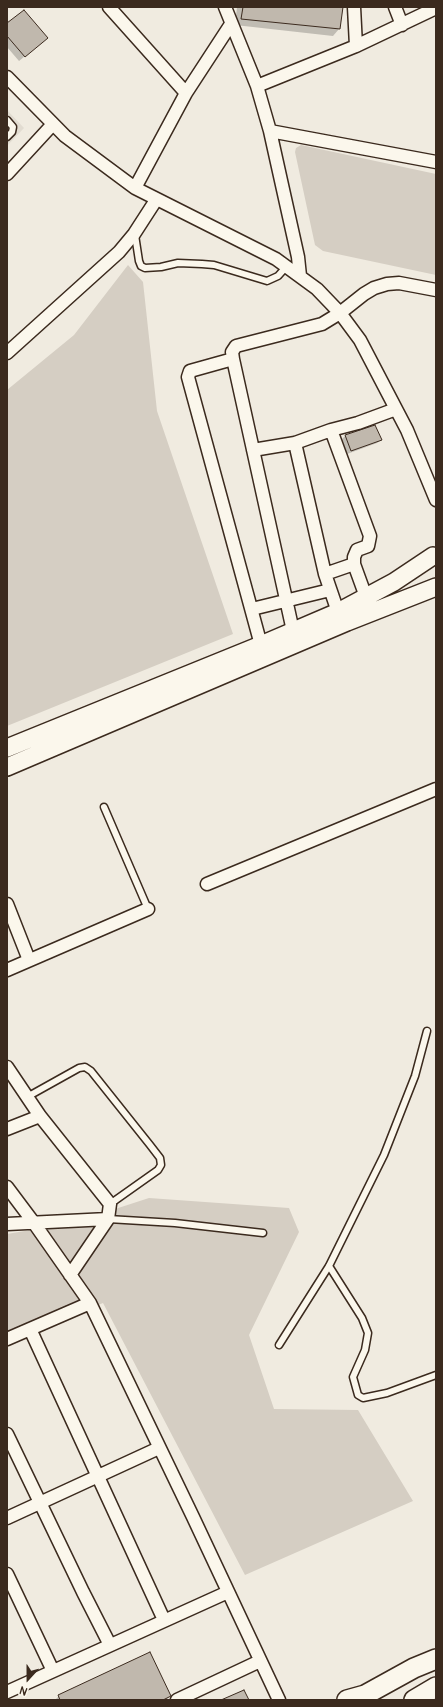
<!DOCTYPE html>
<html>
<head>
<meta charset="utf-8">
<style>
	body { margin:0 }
	#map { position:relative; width:443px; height:1707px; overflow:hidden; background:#f0ebe0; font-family:Pangolin,sans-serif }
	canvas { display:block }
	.frame { position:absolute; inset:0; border:8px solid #3b2a1e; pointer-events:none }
	.north { position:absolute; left:8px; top:1659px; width:40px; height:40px; -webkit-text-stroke:3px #fbf7ec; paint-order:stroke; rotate:201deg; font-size:11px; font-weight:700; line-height:16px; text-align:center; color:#3b2a1e }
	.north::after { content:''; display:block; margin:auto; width:14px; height:18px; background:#3b2a1e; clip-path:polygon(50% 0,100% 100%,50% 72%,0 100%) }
</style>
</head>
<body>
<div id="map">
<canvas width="443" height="1707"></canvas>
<div class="frame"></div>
<div class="north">N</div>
</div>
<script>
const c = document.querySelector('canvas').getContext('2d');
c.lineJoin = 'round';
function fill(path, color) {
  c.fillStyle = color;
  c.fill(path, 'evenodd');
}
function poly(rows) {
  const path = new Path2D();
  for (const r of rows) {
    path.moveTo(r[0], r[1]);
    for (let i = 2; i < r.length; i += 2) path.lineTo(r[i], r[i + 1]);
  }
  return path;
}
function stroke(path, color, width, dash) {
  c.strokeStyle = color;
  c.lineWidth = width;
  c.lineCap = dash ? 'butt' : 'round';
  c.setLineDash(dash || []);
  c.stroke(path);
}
fill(poly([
	[7,110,24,128,7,146]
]), '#e2dcd1');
fill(poly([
	[301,145,436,174,436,275,323,251,315,245,295,152,296,148],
	[128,265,143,282,157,411,233,634,7,726,7,390,74,335],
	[149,1198,289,1208,299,1232,249,1335,274,1409,358,1410,413,1501,245,1575,103,1303,7,1343,7,1234,72,1223]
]), '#d5cec3');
fill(poly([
	[237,7,342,7,339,29,333,36,235,25],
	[7,25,47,38,19,61,7,47],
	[375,426,381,440,377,443,347,454,342,439,345,436],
	[59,1696,170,1696,166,1700,55,1700]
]), '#0003');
const building = poly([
	[243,7,343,7,340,29,241,19,243,7],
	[24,10,48,38,25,57,7,36,7,23,24,10],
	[375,425,382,440,351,451,345,435,375,425],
	[150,1652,171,1696,163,1700,60,1700,58,1695,150,1652],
	[244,1690,249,1700,221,1700,244,1690]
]);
fill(building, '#c0b8ad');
stroke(building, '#3b2a1e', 1);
const lane = poly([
	[7,120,13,127,12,132,7,137],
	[135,235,139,261,141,266,145,268,161,267,178,263,202,264,214,265,267,281,278,276,287,266],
	[104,807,148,909],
	[27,1097,79,1068,85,1067,91,1071,150,1145,160,1158,161,1165,158,1170,110,1204],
	[108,1219,175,1223,263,1233],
	[329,1266,362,1318,368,1333,365,1350,353,1377,358,1395,363,1398,387,1393,436,1375],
	[279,1345,329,1266,384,1155,415,1076,427,1031]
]);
const street = poly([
	[109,7,186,93],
	[225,7,257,86,270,131,298,257,300,276],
	[395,7,402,25],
	[356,46,436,8],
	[7,77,65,136,135,188,276,259,317,289,340,313,360,340,407,430,436,500],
	[257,86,356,46,354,7],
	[270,131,436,162],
	[7,174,53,124],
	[135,188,186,93,231,24],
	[7,353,119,252,134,234,156,200],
	[233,359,190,371,188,377,261,645],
	[331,430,370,536,368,546,357,550,354,557,354,564,366,597],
	[295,443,325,574,338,612],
	[253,450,295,443,331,430,358,423,396,409],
	[325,574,354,564],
	[252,609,330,590],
	[293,631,233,359,232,352,236,346,322,324,340,313,364,294,374,288,387,284,399,283,436,290],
	[207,884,436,789],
	[7,904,29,960],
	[7,970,148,909],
	[7,1067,40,1116,110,1204,108,1219,70,1275],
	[7,1129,40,1116],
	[7,1187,34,1223,90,1303,193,1517,279,1700],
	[7,1224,108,1219],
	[30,1329,164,1620],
	[7,1339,90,1303],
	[7,1434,83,1592,110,1645],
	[7,1518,159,1448],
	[7,1574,53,1671],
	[7,1692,228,1592],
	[177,1700,260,1661]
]);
const secondary = poly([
	[7,748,261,645,338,612,394,582,433,556],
	[7,767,347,622,436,587]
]);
const primary = poly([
	[347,1700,365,1695,414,1668,436,1659],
	[414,1700,436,1687]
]);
stroke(lane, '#3b2a1e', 9);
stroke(street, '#3b2a1e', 15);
stroke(secondary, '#3b2a1e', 20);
stroke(primary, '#3b2a1e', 22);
stroke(lane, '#fbf7ec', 6);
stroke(street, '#fbf7ec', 12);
stroke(secondary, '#fbf7ec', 17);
stroke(primary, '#fbf7ec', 19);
</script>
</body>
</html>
